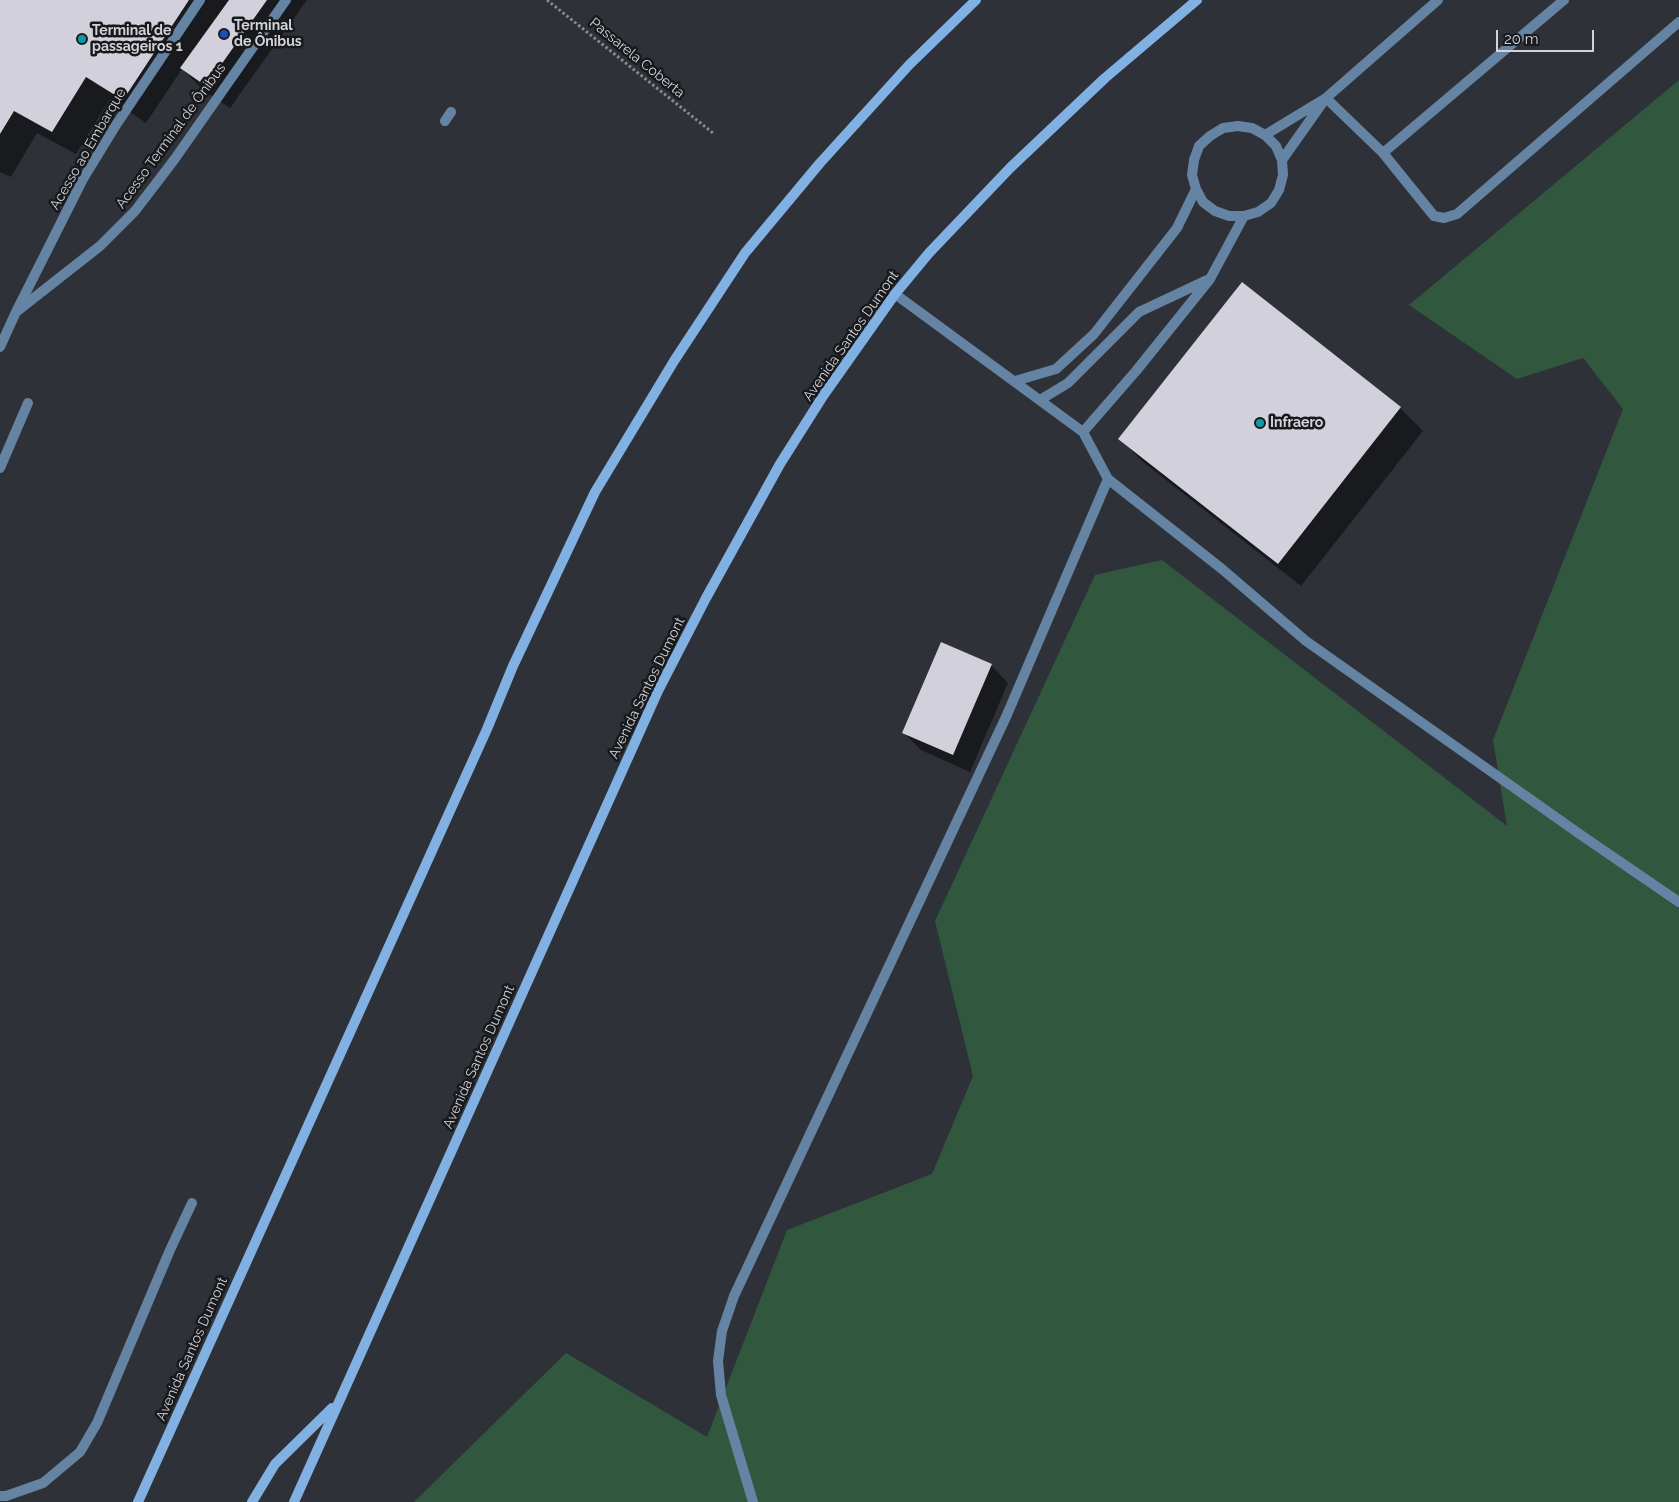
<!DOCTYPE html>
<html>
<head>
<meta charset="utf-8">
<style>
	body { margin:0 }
	#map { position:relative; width:1679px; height:1502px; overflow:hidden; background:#2e3138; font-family:Raleway,sans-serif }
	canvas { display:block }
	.scale { position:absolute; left:1496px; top:30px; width:98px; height:22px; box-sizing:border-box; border:2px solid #d3d4d9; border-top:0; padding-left:6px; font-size:15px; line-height:18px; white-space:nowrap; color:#d3d4d9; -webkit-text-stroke:4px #18191c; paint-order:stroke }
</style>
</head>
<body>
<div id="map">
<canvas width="1679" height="1502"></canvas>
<div class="scale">20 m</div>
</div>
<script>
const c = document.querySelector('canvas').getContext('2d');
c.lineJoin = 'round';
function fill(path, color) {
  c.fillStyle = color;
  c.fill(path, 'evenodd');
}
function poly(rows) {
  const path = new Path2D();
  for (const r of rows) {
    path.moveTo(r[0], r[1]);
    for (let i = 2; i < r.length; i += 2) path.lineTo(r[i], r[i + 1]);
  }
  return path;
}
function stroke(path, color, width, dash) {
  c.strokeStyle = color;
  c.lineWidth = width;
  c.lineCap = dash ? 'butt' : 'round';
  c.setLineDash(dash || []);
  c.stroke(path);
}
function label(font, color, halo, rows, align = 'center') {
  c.font = font + ' Raleway,sans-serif';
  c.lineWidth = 5;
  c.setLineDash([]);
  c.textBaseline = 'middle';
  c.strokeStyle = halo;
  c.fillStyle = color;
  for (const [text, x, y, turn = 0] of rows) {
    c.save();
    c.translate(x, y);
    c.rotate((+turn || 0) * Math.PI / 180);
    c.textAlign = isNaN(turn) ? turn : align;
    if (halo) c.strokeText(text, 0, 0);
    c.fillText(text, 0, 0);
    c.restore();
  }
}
fill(poly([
	[1679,80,1679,1502,414,1502,566,1353,707,1437,787,1230,932,1174,973,1076,935,921,1095,575,1162,560,1507,826,1493,740,1623,409,1583,358,1517,379,1409,305]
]), '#31583e');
fill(poly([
	[0,0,307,0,230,108,204,91,182,69,146,123,110,99,76,154,37,133,11,177,0,172],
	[1400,408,1423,431,1301,586,1143,462,1120,439],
	[991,665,1008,683,970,772,921,750,903,732]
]), '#0007');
fill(poly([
	[0,0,189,0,123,100,86,77,52,132,14,111,0,134],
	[229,0,267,0,206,86,180,68],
	[1242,282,1401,407,1278,564,1118,439],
	[941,642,992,664,953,755,902,733]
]), '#d2d0da');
stroke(poly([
	[547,0,713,133]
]), '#888a90', 3, [2.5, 2.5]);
stroke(poly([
	[1326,98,1383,153,1434,216,1444,218,1457,214,1679,22],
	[445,121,451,112],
	[1265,135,1326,98,1438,0],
	[1383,153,1564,0],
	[1282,160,1323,102],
	[895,294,1083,432,1108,479,1222,569,1306,641,1581,835,1679,902],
	[1015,381,1056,369,1094,334,1177,228,1196,189],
	[1040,400,1068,383,1139,312,1207,280],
	[1083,432,1136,371,1210,279,1244,216,1258,212,1271,203,1279,190,1283,175,1282,160,1276,146,1265,135,1252,128,1238,126,1223,128,1210,136,1199,146,1194,160,1192,175,1196,189,1203,202,1215,211,1229,216,1244,216],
	[0,468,28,403],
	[0,1496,6,1496,43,1483,80,1452,97,1423,170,1250,192,1203],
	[753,1502,721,1395,718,1361,722,1331,734,1296,1006,717,1108,479]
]), '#6583a2', 10);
stroke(poly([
	[16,312,100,246,135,211,174,160,286,0],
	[0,347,16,312,83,179,116,125,200,0]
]), '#6583a2', 10);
stroke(poly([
	[138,1502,487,729,513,666,595,492,674,361,745,253,820,163,909,65,976,0],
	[252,1502,275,1464,332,1408],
	[294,1502,658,691,706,598,780,464,823,396,895,294,929,253,1010,168,1105,78,1197,0]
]), '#81b1e2', 10);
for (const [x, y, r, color] of [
	[224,34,5,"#1a4fb4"],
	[82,39,5,"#0f9aa8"],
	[1260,423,5,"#0f9aa8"]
]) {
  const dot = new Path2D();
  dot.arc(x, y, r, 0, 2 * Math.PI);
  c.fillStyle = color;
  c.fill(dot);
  stroke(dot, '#18191c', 2);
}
label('bold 14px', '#d3d4d9', '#18191c', [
	["Terminal",234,26],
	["de Ônibus",234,42],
	["Terminal de",92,31],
	["passageiros 1",92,47],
	["Infraero",1270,423]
], 'left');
label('14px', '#d3d4d9', '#18191c', [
	["Passarela Coberta",637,58,39],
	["Acesso Terminal de Ônibus",171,136,-54],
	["Acesso ao Embarque",88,149,-60],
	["Avenida Santos Dumont",851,336,-55],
	["Avenida Santos Dumont",647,688,-64],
	["Avenida Santos Dumont",479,1057,-66],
	["Avenida Santos Dumont",192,1349,-66]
]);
</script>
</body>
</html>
